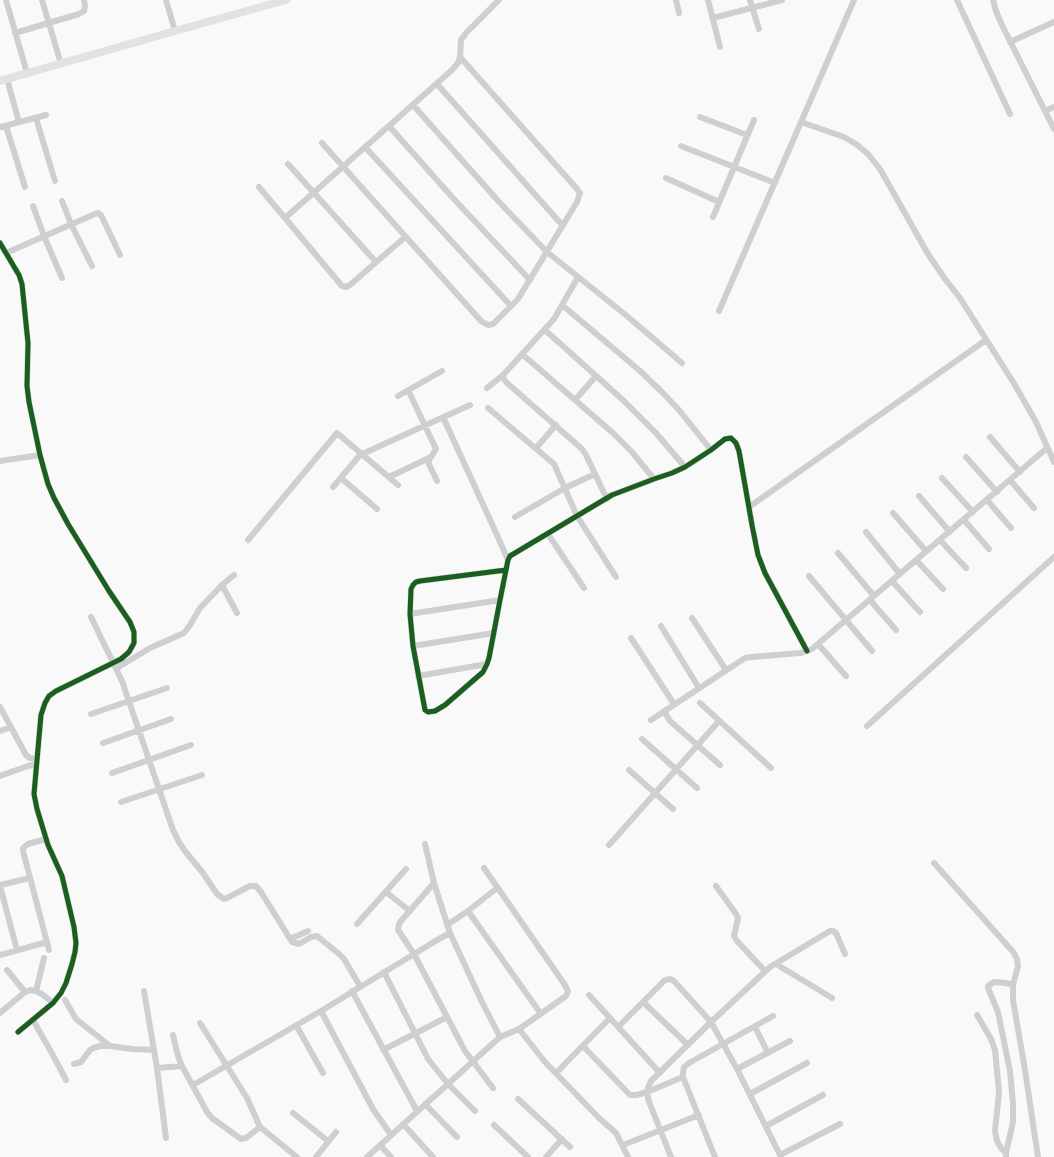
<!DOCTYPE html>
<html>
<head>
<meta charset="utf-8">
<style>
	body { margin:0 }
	canvas { display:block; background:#f9f9f9 }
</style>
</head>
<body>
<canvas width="1054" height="1157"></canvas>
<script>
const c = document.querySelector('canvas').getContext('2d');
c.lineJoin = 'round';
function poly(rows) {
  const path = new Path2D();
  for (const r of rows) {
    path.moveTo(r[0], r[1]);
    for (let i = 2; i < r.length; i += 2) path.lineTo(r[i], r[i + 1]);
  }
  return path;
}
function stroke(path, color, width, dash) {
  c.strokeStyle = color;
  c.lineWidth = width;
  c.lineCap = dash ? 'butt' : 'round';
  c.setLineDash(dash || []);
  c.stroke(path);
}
stroke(poly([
	[6,0,27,73],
	[42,0,61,64],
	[166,0,175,31],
	[676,0,679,13],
	[708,0,720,47],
	[750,0,759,29],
	[957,0,1010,114],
	[993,0,996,11,1001,23,1054,129],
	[713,18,782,0],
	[15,33,79,14,84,11,85,6,84,0],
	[1010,42,1054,22],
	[7,79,19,122],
	[437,84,563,226],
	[413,105,500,203,547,252,627,316,682,363],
	[1045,111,1054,107],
	[700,117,747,135],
	[36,118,55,181],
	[801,122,844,137,856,144,868,154,880,169,928,254,945,279,960,298,1015,385,1036,422,1054,462],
	[6,126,25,187],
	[389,126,452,197,530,280],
	[0,127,46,115],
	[322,143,481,321,488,325,493,324,518,299,577,202,580,193,577,189,460,57],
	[681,146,775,183],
	[365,147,511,306],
	[288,164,376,262],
	[666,178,719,202],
	[259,187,342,286,346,287,350,285,405,237],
	[62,201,71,224,92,266],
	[33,206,44,236,62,278],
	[713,217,754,120],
	[285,218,452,70,458,63,460,57,461,40,466,33,499,0],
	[0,243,19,275,22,284,28,343,27,386,29,402,40,455,48,484,54,498,68,524,109,591,130,622,134,632,134,643,129,652,121,659,56,691,49,696,45,703,41,715,34,794,37,809,48,845,62,876,74,927,76,943,75,952,72,964,66,983,61,993,53,1003,18,1032],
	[6,253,95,214,98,213,100,214,102,217,120,255],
	[578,277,554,319,503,375,504,379,507,383,581,448,585,453,607,499],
	[562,305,639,370,662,392,679,410,711,450],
	[719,311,854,0],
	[545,330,624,401,656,433,685,467],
	[522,354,613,433,632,452,654,479],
	[487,388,503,375],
	[408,390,436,449,428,462,437,481],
	[398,396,442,371],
	[575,400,596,376],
	[488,408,554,464,577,516,616,577],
	[443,417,497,535,508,560],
	[990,437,1020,472],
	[536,448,556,425],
	[966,457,997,492],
	[0,461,40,455],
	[389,477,431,457],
	[341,478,377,509],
	[942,478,973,512],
	[1010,480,1034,508],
	[333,487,360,455,470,405],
	[919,496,950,532],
	[987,500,1011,528],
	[749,507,986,340],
	[893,513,926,551],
	[515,517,565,488,595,474],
	[964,520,989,549],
	[866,532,900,574],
	[548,534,584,588],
	[248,540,337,433,398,485],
	[940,540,966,568],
	[838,553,874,596],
	[916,560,943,589],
	[506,570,420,581,416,582,413,585,411,589,410,614,413,646,425,710,428,712,435,711,445,705,483,672,487,664,489,658,500,600,508,560,510,556,612,495,654,479,672,473,685,467,711,450,725,439,731,438,736,443,739,451,752,525,758,555,765,573,807,651],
	[809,576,872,651],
	[892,581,920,612],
	[222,585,237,613],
	[870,600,896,630],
	[410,614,500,600],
	[91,617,122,681,173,830,179,842,185,851,203,873,217,894,224,899,227,898,250,886,256,886,261,892,292,942,299,944,311,937,317,936,339,954,344,959,360,986],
	[692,618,726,670],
	[661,626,699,688],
	[631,638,674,704],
	[818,644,846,676],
	[413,646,494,633],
	[117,668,150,648,184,633,190,625,200,608,222,585,234,575],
	[418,676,487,664],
	[700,703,771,768],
	[0,707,26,755,30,758,37,759],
	[664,711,670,721,720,765],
	[91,714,167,688],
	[651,720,745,658,752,657,800,653,807,651,812,649,1047,448],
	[867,726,1054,557],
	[0,731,11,727],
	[642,739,697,788],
	[103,743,171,719],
	[629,770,673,809],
	[112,773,191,745],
	[0,776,28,766,36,764],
	[121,802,202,775],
	[46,839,28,844,23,848,23,851,49,950],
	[425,844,434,883,450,933,482,1002,500,1037],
	[609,845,719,721],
	[934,863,1014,953,1017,959,1018,966,1013,985,1013,1000,1025,1070,1038,1157],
	[434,883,401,921,399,924,398,930,414,954,465,1051,493,1088],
	[0,885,30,878],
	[0,886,17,950],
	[716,886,736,914,738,918,734,936,737,941,765,971],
	[386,892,410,911],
	[468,911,541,1014],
	[357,924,406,869],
	[447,925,468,911,497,888],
	[290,939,308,931],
	[0,955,47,942],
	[776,964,832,998],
	[7,970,25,992],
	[384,972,428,1059,448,1084,475,1111],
	[36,991,44,958],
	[144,991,157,1068,166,1138],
	[352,991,417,1111],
	[589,995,660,1073],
	[65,1000,76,1019,110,1046],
	[643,1002,688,1045],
	[321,1011,373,1109,391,1135],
	[0,1013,25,992,31,990,36,991,42,994,53,1003],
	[977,1015,991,1039,995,1050,999,1092,995,1131,997,1141,1001,1148,1006,1153],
	[33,1020,54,1057,66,1080],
	[200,1023,247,1098,260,1127,297,1157],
	[296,1025,323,1073],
	[618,1027,665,980,670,979,674,981,711,1022,737,1069,781,1157],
	[755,1027,768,1053],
	[519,1029,545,1062,599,1118,616,1133,628,1157],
	[173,1035,178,1056,182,1066,207,1112,212,1118,241,1139,246,1138,260,1127],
	[583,1046,630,1095,636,1095,647,1092,683,1077],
	[383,1050,447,1017],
	[74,1064,81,1062,90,1050,93,1048,100,1046,110,1046,132,1049,154,1050],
	[157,1068,182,1066],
	[737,1069,790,1041],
	[556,1073,610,1018],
	[193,1085,321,1011,437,940,450,933],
	[750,1094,807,1063],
	[518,1099,570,1147],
	[425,1104,457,1137],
	[293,1113,328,1141],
	[403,1124,433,1157],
	[494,1125,528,1157],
	[766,1126,823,1095],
	[380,1145,391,1157],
	[623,1145,699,1115],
	[780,1155,840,1124],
	[316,1157,336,1132],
	[367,1157,500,1037,519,1029,566,996,568,991,565,985,484,868],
	[546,1157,562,1139],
	[671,1157,648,1099,647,1092,648,1088,651,1081,711,1022,770,967,830,931,833,931,836,933,845,954],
	[715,1157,683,1077,683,1072,684,1067,689,1063,773,1016],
	[1006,1157,1006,1153,1013,1122,1013,1104,1010,1071,998,1012,988,988,988,986,994,982,1006,983,1013,985]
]), '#cecfd0', 6);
stroke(poly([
	[0,81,175,31,286,0]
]), '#e1e2e2', 8);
stroke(poly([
	[0,243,19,275,22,284,28,343,27,386,29,402,40,455,48,484,54,498,68,524,109,591,130,622,134,632,134,643,129,652,121,659,56,691,49,696,45,703,41,715,34,794,37,809,48,845,62,876,74,927,76,943,75,952,72,964,66,983,61,993,53,1003,18,1032],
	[506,570,420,581,416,582,413,585,411,589,410,614,413,646,425,710,428,712,435,711,445,705,483,672,487,664,489,658,500,600,508,560,510,556,612,495,654,479,672,473,685,467,711,450,725,439,731,438,736,443,739,451,752,525,758,555,765,573,807,651]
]), '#1b5e20', 5);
</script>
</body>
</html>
